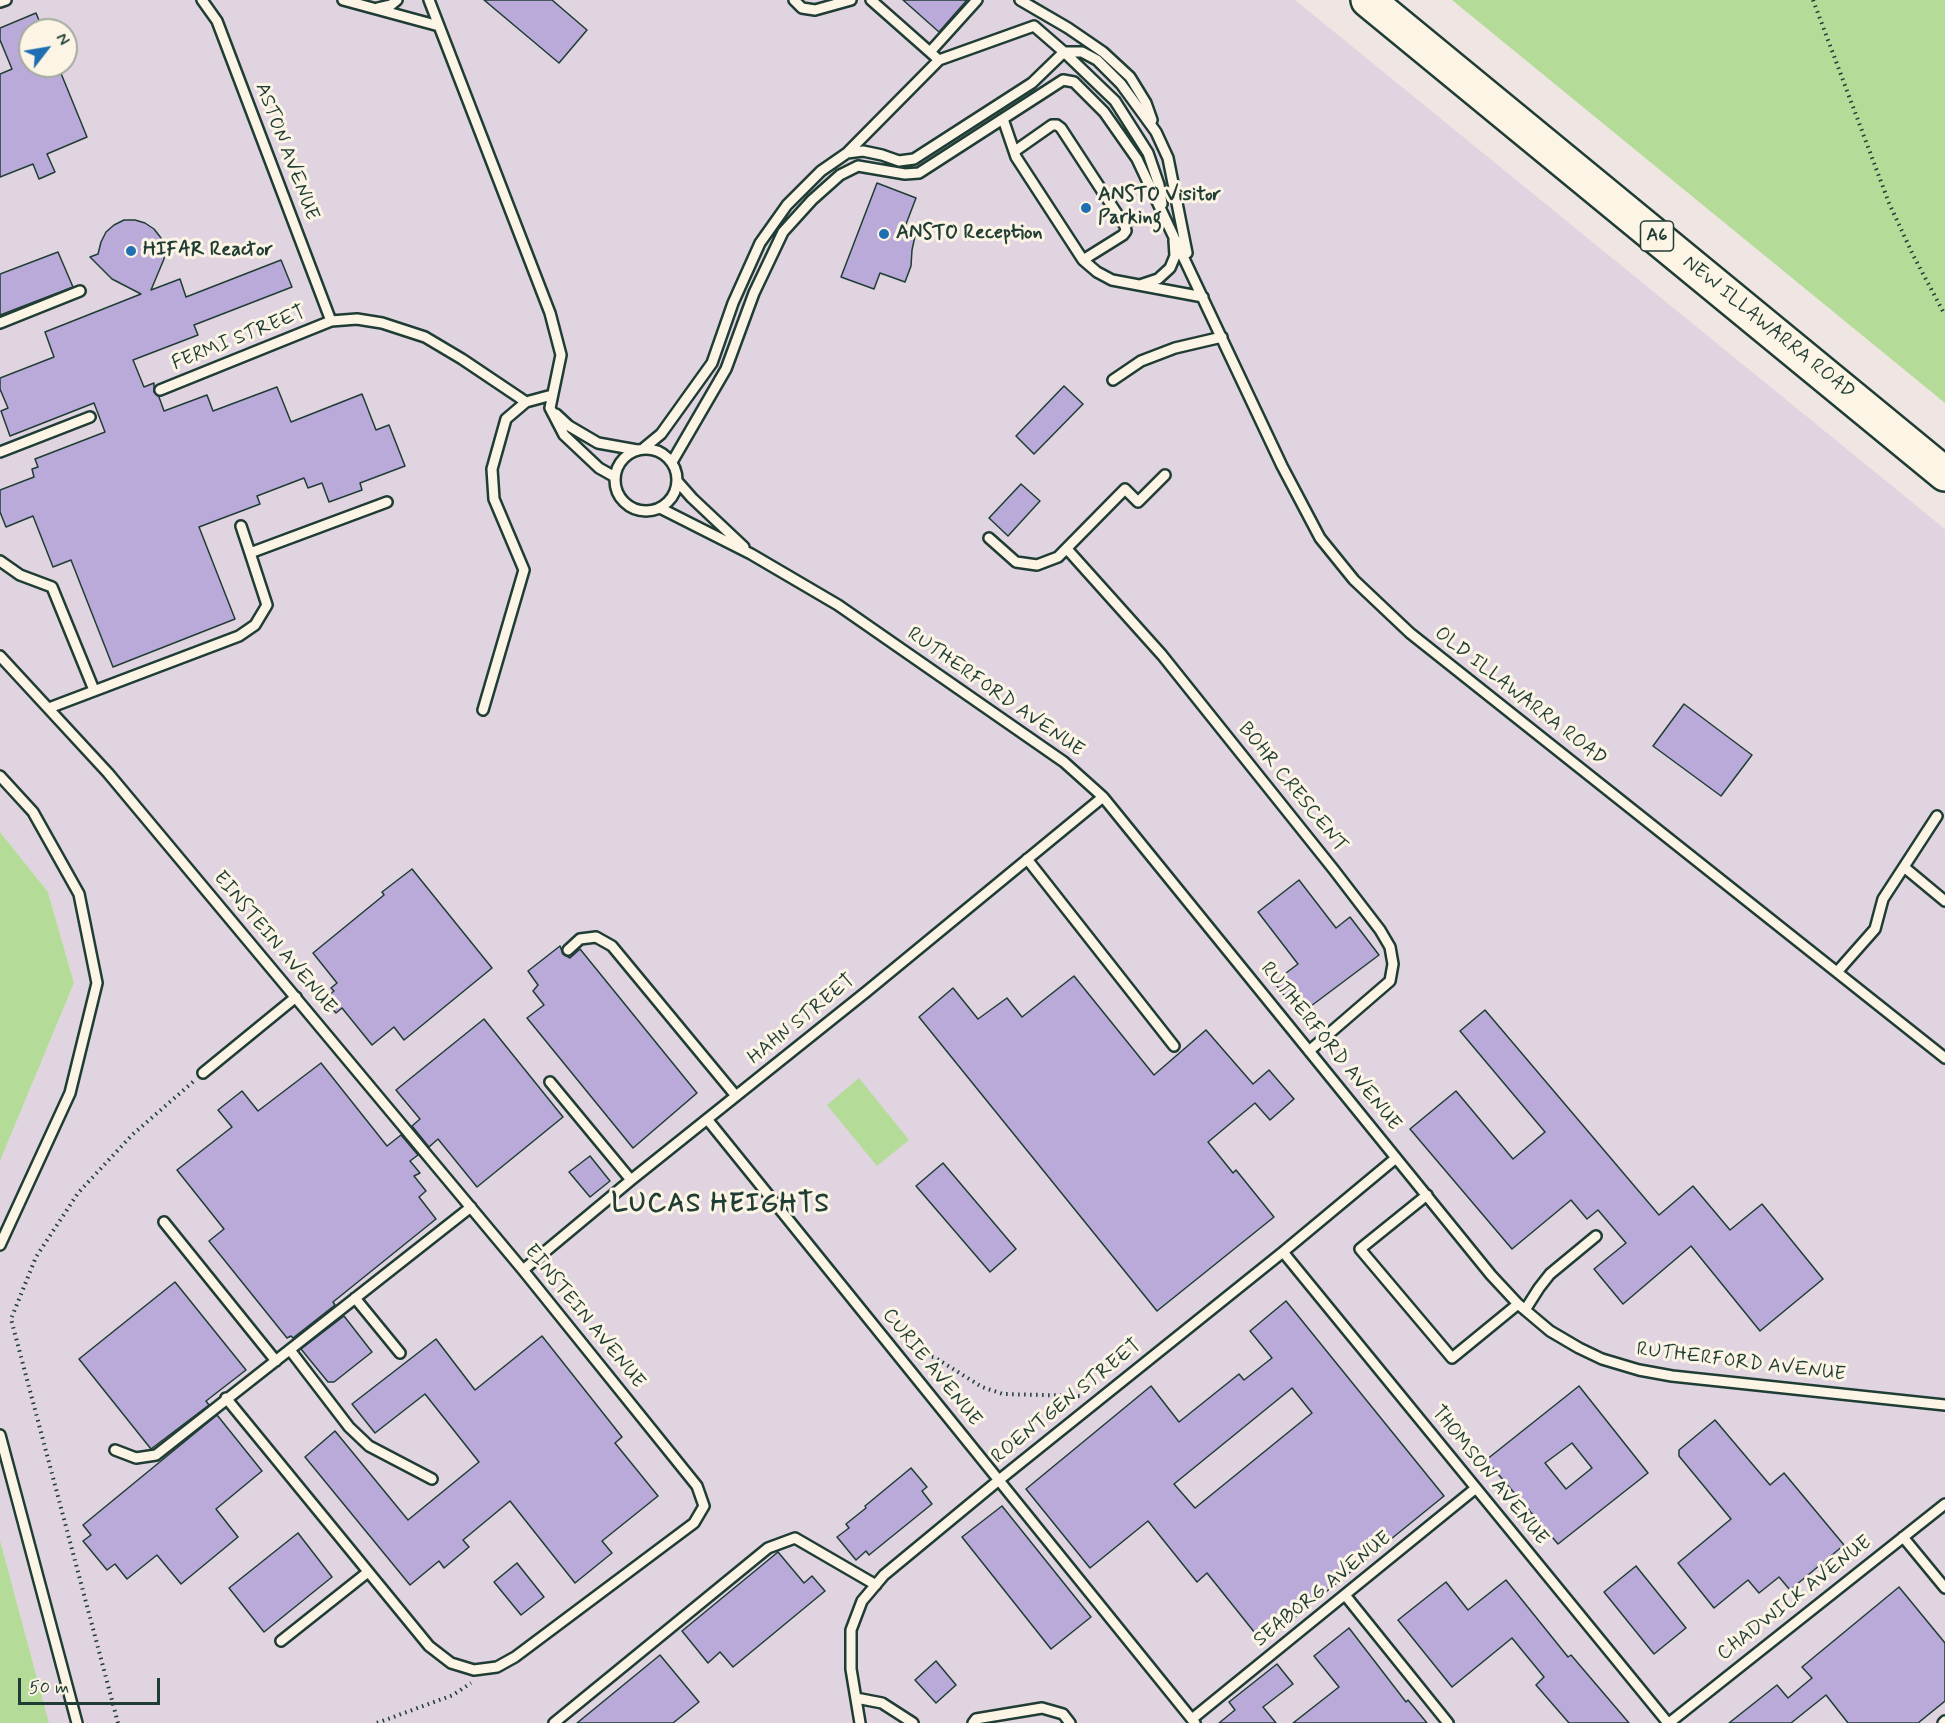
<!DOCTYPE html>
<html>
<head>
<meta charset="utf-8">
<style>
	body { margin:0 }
	#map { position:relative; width:1945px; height:1723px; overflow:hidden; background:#efe6e3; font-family:Mynerve,sans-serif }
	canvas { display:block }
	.north { position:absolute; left:18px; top:18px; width:60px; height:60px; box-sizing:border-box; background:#fcf5e5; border:2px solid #a4ab9e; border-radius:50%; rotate:59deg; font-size:16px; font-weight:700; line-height:24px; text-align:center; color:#1f3d34 }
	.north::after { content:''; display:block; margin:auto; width:21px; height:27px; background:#1f6fb2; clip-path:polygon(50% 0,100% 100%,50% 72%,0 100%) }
	.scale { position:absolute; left:18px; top:1678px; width:142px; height:27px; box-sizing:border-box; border:3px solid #1f3d34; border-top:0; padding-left:8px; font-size:18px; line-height:21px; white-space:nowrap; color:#1f3d34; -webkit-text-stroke:4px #fcf5e5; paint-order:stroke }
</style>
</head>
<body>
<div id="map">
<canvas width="1945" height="1723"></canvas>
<div class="north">N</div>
<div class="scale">50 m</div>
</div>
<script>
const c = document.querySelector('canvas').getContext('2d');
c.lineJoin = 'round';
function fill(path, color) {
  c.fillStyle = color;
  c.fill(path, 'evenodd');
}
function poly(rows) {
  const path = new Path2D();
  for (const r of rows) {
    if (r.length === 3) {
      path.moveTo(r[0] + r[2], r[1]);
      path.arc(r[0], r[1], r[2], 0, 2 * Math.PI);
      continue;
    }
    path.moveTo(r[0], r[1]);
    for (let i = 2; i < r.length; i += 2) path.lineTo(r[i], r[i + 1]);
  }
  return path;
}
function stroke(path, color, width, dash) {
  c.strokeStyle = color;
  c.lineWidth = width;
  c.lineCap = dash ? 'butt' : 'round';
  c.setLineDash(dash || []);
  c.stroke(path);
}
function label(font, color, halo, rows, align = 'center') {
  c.font = font + ' Mynerve,sans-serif';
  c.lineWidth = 6;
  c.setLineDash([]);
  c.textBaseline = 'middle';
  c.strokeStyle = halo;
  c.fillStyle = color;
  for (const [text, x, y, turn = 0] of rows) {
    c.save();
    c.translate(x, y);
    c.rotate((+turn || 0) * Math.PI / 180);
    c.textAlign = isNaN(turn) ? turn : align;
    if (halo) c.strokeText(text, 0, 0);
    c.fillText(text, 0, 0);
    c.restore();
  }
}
fill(poly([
	[0,0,1295,0,1945,529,1945,1723,49,1723,0,1540,0,1161,74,983,48,892,0,832],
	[30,30,66,30,66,66,30,66]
]), '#dfd4e0');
fill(poly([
	[1452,0,1945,0,1945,403],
	[0,832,48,892,74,983,0,1161],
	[859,1078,909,1140,877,1166,827,1105],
	[0,1540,49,1723,0,1723]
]), '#b4dc98');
const building = poly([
	[484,0,552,0,587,30,559,63,484,0],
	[903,0,967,0,939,32,903,0],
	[36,13,43,30,30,30,30,66,58,66,87,137,47,154,55,172,39,179,33,164,0,177,0,74,12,69,0,40,0,28,36,13],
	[877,183,916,198,903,232,915,236,912,250,911,266,905,282,880,273,874,289,841,277,877,183],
	[124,220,135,220,145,223,154,229,161,238,164,248,164,259,151,290,180,279,186,297,281,260,292,287,194,325,198,335,133,360,144,387,154,383,154,392,159,397,164,411,207,395,213,411,277,387,291,422,362,394,376,430,389,425,405,466,360,483,362,490,329,502,322,483,308,488,304,478,257,496,260,504,199,527,235,619,113,667,71,560,53,567,33,516,6,527,0,512,0,490,34,477,32,469,38,467,35,459,105,432,94,403,10,436,1,411,8,408,0,389,0,378,54,357,45,332,141,294,112,279,90,257,98,254,101,242,106,232,114,225,124,220],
	[58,252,73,287,0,315,0,274,58,252],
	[1064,386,1083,404,1034,454,1016,436,1064,386],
	[1021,484,1040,501,1008,536,989,518,1021,484],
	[1684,704,1752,755,1721,796,1653,746,1684,704],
	[412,869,492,968,404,1040,394,1027,372,1045,342,1008,336,1013,324,999,334,991,331,988,337,983,313,953,384,895,382,892,412,869],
	[1299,880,1336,928,1350,917,1379,955,1299,1015,1274,982,1298,964,1258,912,1299,880],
	[560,946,563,954,570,958,580,949,697,1093,633,1148,527,1018,544,1005,533,991,538,985,528,971,560,946],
	[1074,976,1154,1075,1206,1030,1253,1084,1269,1070,1294,1099,1270,1120,1255,1103,1208,1142,1233,1173,1236,1170,1274,1217,1157,1311,919,1017,953,988,978,1019,1007,998,1022,1017,1074,976],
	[1485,1010,1659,1215,1693,1186,1730,1230,1762,1204,1823,1279,1760,1331,1691,1246,1623,1304,1594,1269,1626,1243,1598,1210,1587,1219,1571,1200,1512,1249,1410,1129,1456,1091,1513,1159,1545,1132,1460,1031,1485,1010],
	[484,1019,563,1117,477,1187,438,1139,429,1147,412,1126,420,1119,396,1090,484,1019],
	[321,1063,387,1146,401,1135,418,1155,410,1161,420,1173,414,1176,426,1191,419,1197,436,1219,333,1302,335,1305,293,1338,291,1336,287,1338,209,1241,224,1229,177,1170,232,1127,218,1110,242,1091,258,1111,321,1063],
	[590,1156,610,1181,590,1197,569,1172,590,1156],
	[943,1163,1016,1249,990,1272,916,1186,943,1163],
	[175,1282,246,1370,206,1401,209,1405,151,1449,79,1359,175,1282],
	[1286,1301,1444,1496,1263,1643,1207,1573,1197,1582,1148,1521,1090,1568,1026,1489,1151,1386,1179,1422,1239,1374,1244,1380,1272,1358,1250,1331,1286,1301],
	[1292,1388,1312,1413,1195,1508,1174,1484,1292,1388],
	[344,1316,372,1352,334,1382,328,1382,301,1349,344,1316],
	[542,1336,622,1437,615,1443,658,1496,602,1541,612,1553,575,1583,510,1501,463,1540,469,1547,444,1568,439,1561,410,1585,305,1457,335,1431,408,1520,479,1462,425,1394,375,1433,352,1404,436,1339,475,1390,542,1336],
	[1579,1386,1648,1473,1558,1544,1486,1460,1579,1386],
	[1572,1443,1592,1468,1566,1489,1545,1463,1572,1443],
	[217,1415,262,1471,216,1509,238,1537,181,1584,157,1555,127,1579,115,1564,107,1570,83,1541,91,1535,83,1525,217,1415],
	[1715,1420,1770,1485,1784,1473,1844,1545,1790,1590,1779,1577,1759,1593,1748,1580,1714,1608,1678,1563,1731,1519,1679,1456,1679,1450,1715,1420],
	[911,1468,927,1487,922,1491,932,1504,869,1555,866,1551,856,1560,837,1537,849,1528,846,1524,866,1508,865,1506,911,1468],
	[1002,1506,1091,1617,1051,1649,962,1537,1002,1506],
	[298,1533,332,1577,264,1632,229,1588,298,1533],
	[778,1552,804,1583,812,1576,825,1591,733,1667,720,1652,708,1663,682,1631,778,1552],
	[517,1563,544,1597,521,1615,494,1582,517,1563],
	[1636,1566,1686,1628,1654,1654,1604,1592,1636,1566],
	[1506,1580,1568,1657,1571,1655,1629,1723,1569,1723,1536,1685,1544,1677,1512,1638,1452,1687,1398,1620,1446,1582,1468,1610,1506,1580],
	[1899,1587,1945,1643,1945,1701,1918,1723,1848,1723,1826,1695,1791,1723,1729,1723,1777,1685,1788,1698,1812,1678,1802,1667,1899,1587],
	[1349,1628,1406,1702,1408,1700,1427,1723,1293,1723,1339,1687,1314,1656,1349,1628],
	[660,1655,699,1702,673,1723,577,1723,660,1655],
	[936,1661,956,1685,936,1703,915,1680,936,1661],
	[1277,1664,1293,1684,1263,1707,1276,1723,1219,1723,1235,1710,1229,1702,1277,1664]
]);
fill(building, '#baaada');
stroke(building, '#1f3d34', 1.5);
const lane = poly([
	[202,0,217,21,331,321],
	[343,0,439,26],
	[429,0,550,313,561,355,550,408,564,435,599,468,615,477],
	[794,0,802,8,815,10,851,0],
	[871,0,939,60],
	[1020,0,1068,28,1103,52,1130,77,1146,103,1152,120],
	[0,2,6,0],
	[378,8,391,5,397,0],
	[930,52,977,0],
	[1003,119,1016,157,1083,260,1097,272,1112,280,1203,297],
	[1015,151,1052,125,1057,125,1061,128,1125,226,1126,231,1123,235,1083,260],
	[847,153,939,60,1034,26,1064,52,1115,101,1148,153,1159,185,1162,204],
	[1140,285,1158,279,1170,268,1175,256,1174,240],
	[0,323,80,291],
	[1113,380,1141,361,1175,348,1222,337],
	[160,390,331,321,357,319,382,323,425,337,462,359,526,402],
	[556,414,569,426,598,443,637,450],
	[644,448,661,434,712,363,733,303,760,243,787,205,821,171,847,153,863,151,882,155,899,161,914,159,1032,83,1064,52,1082,52,1097,60,1121,84,1156,132,1168,158,1187,253],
	[646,480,31],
	[0,452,90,417],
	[672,462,726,369,754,293,783,232,812,200,840,175,858,166,905,174,919,173,1063,80,1074,82,1104,112,1137,159,1282,466,1320,538,1354,580,1410,633,1945,1058],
	[677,481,692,498,744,547],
	[660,508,751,554,838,605,1064,762,1103,797,1491,1275,1518,1304,1550,1331,1579,1348,1602,1359,1639,1370,1672,1376,1945,1405],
	[241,526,250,553],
	[989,538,1016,562,1037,565,1058,557,1125,489,1138,502,1165,475],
	[1067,549,1162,655,1334,870,1380,930,1390,947,1393,964,1390,981,1309,1051],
	[0,561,20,575,52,587,94,690],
	[0,656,108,773,523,1270,697,1486,704,1506,694,1523,515,1657,497,1667,474,1670,451,1663,429,1646,226,1398],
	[49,708,239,636,255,625,267,605,250,553,387,502],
	[483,710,524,570,494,499,492,469,506,419,526,402,552,395],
	[0,776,33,812,79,894,97,983,70,1093,0,1245],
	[1027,859,1174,1046],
	[1904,867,1945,901],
	[568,950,580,939,596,937,612,946,736,1096],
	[1837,972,1875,929,1883,899,1937,816],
	[203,1073,296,997],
	[550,1082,631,1180],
	[707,1119,1195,1723],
	[1427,1195,1360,1249,1452,1358,1518,1304],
	[164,1222,276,1361],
	[1283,1252,1668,1723],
	[523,1270,631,1180,866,992,1103,797],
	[355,1298,400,1353],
	[1525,1310,1539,1288,1550,1274,1596,1236],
	[290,1350,349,1427,369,1446,432,1479],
	[0,1435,77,1723],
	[115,1450,136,1458,156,1455,471,1207],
	[1903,1537,1945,1588],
	[1345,1595,1448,1723],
	[281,1641,368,1572],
	[856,1698,882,1703,913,1723],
	[1192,1719,1476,1488],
	[554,1723,768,1548,795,1538,876,1585],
	[860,1723,851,1669,851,1630,862,1601,884,1575,999,1480,1283,1252,1396,1158],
	[973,1723,976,1719,1042,1708,1063,1714,1070,1723],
	[1669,1723,1945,1504],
	[1943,1723,1945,1721]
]);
const highway = poly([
	[1368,0,1945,474]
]);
stroke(lane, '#1f3d34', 14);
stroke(highway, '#1f3d34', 38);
stroke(poly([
	[1813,0,1889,203,1913,255,1945,315],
	[915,1358,919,1355,934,1357,982,1387,1003,1394,1083,1396],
	[118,1723,11,1319,36,1257,78,1193,132,1135,194,1081],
	[377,1723,453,1695,471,1683]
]), '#1f3d34', 4, [1.5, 4.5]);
stroke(lane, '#fcf5e5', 9);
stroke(highway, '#fcf5e5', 33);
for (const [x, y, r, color] of [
	[1086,208,6,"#1f6fb2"],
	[884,234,6,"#1f6fb2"],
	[131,251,6,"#1f6fb2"]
]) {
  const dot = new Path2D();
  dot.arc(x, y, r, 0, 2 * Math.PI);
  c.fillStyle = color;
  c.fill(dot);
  stroke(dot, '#fcf5e5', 2);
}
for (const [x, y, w] of [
	[1657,236,33]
]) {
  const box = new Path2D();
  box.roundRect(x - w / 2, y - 15, w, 30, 4.5);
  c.fillStyle = '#fcf5e5';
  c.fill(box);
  stroke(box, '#1f3d34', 1.5);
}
label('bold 18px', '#1f3d34', null, [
	["A6",1657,236]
]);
label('20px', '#1f3d34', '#fcf5e5', [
	["ASTON AVENUE",286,152,69],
	["NEW ILLAWARRA ROAD",1768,328,39],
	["FERMI STREET",239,339,-22],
	["RUTHERFORD AVENUE",995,693,35],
	["OLD ILLAWARRA ROAD",1520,697,38],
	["BOHR CRESCENT",1292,788,51],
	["EINSTEIN AVENUE",274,943,50],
	["HAHN STREET",802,1020,-39],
	["RUTHERFORD AVENUE",1330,1047,51],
	["EINSTEIN AVENUE",584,1317,51],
	["RUTHERFORD AVENUE",1741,1363,7],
	["CURIE AVENUE",931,1368,51],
	["ROENTGEN STREET",1067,1402,-39],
	["THOMSON AVENUE",1489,1476,51],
	["SEABORG AVENUE",1323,1590,-39],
	["CHADWICK AVENUE",1795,1599,-38]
]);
label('bold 20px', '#1f3d34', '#fcf5e5', [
	["ANSTO Visitor",1098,196],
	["Parking",1098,219],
	["ANSTO Reception",896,234],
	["HIFAR Reactor",143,251]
], 'left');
c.letterSpacing = '1.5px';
label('bold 26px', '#1f3d34', '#fcf5e5', [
	["LUCAS HEIGHTS",721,1206]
]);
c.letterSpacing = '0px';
</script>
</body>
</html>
